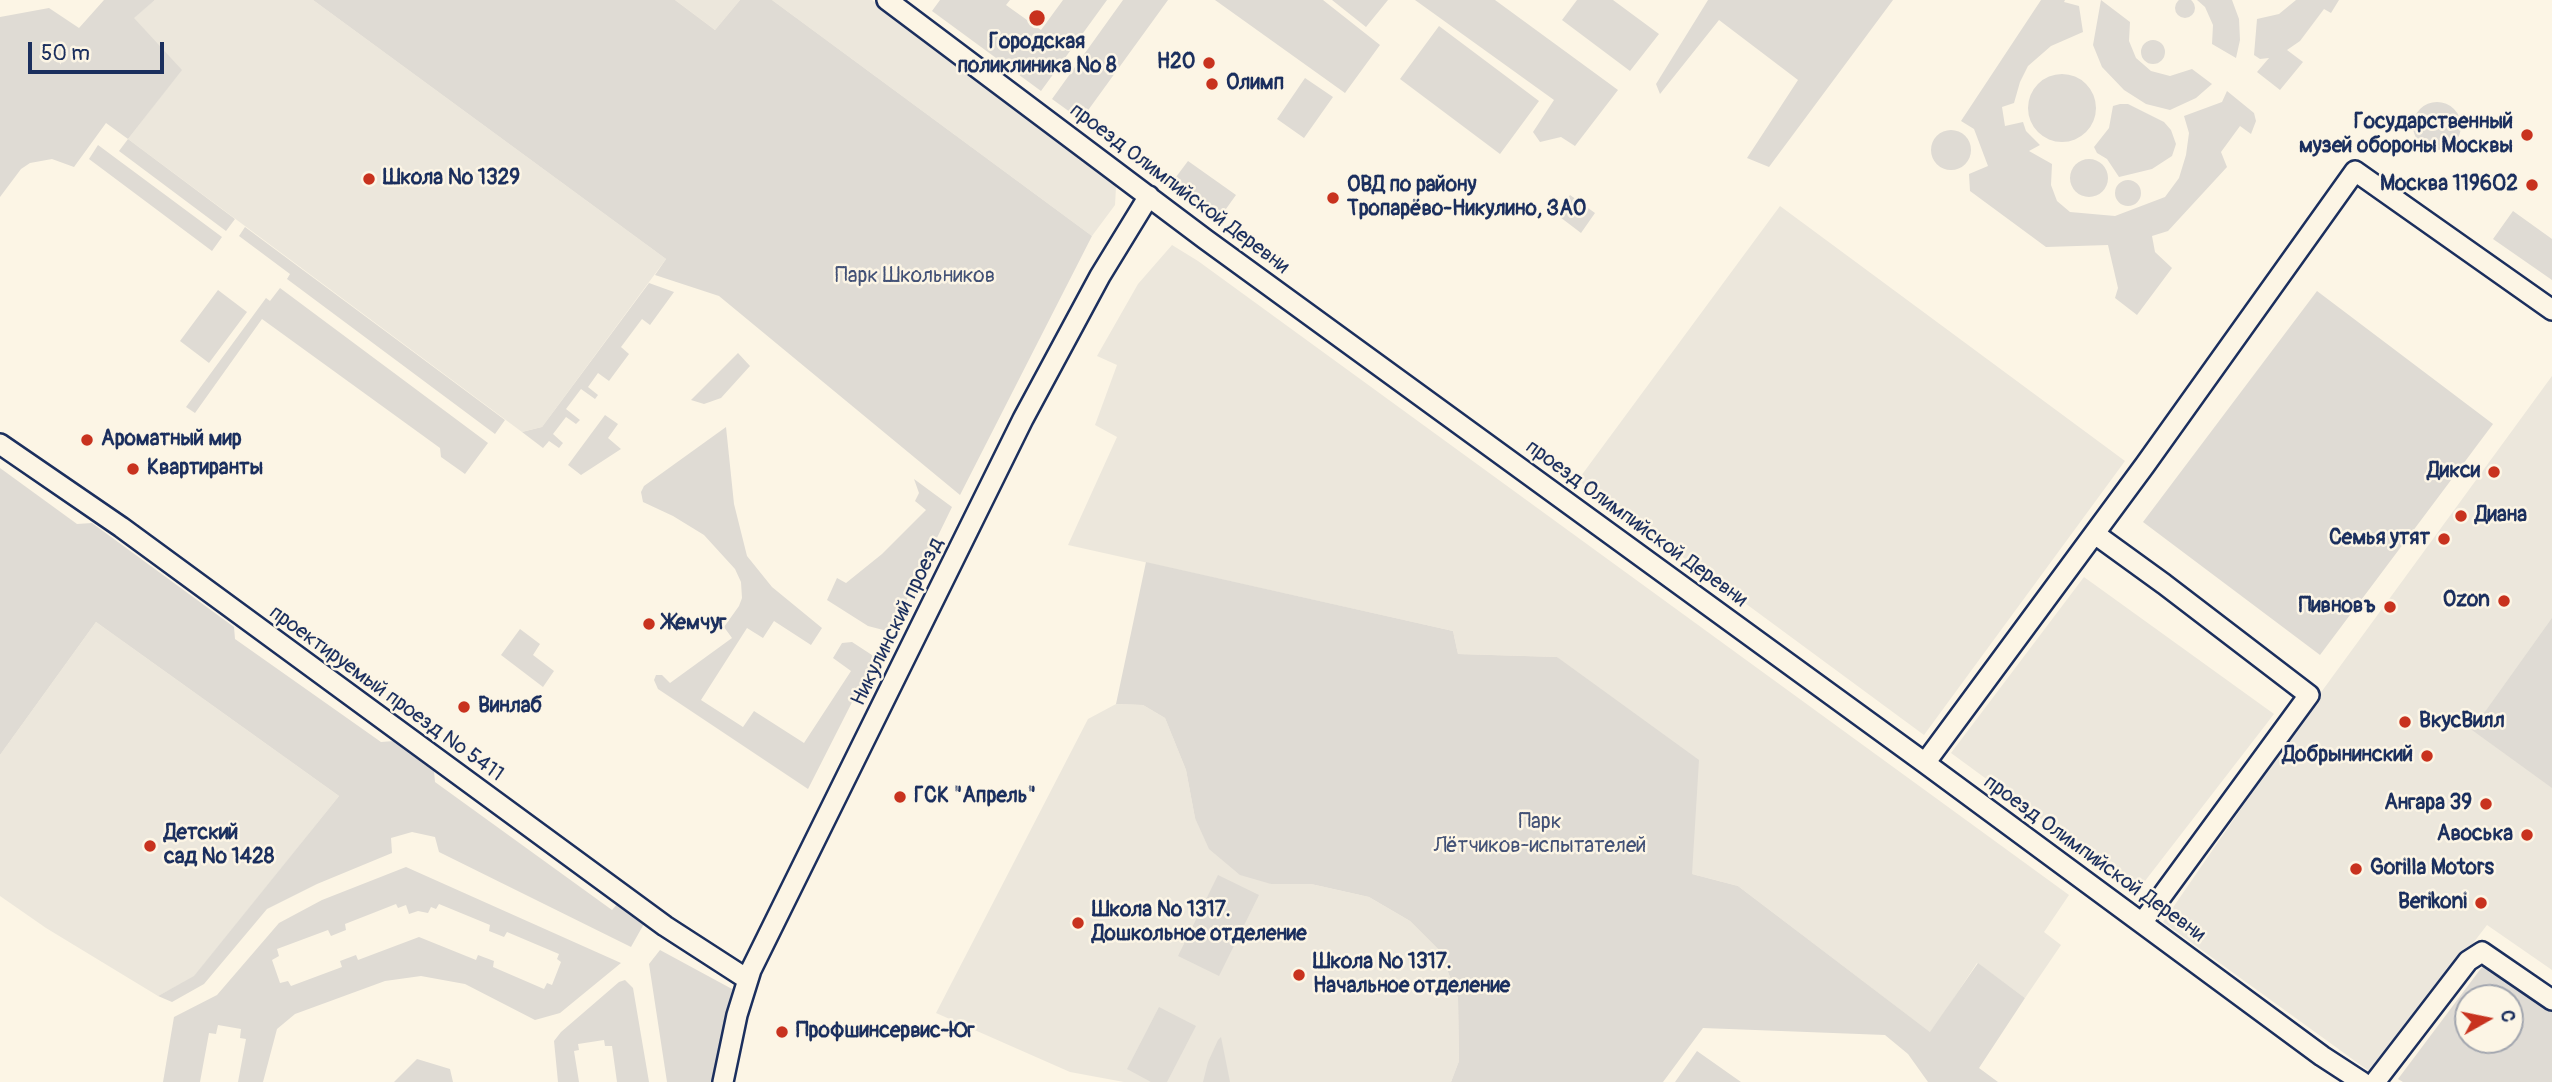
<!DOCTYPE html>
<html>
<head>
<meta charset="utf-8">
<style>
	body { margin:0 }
	#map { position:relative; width:2552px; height:1082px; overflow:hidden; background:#fcf5e5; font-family:Pangolin,sans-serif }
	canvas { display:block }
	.north { position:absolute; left:2454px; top:984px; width:70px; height:70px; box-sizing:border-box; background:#fcf5e5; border:2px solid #a2a6af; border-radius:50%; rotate:81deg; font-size:19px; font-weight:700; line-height:28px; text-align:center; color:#1b2f5e }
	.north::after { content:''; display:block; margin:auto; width:24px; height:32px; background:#c8321e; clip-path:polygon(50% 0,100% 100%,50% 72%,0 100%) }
	.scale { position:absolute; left:28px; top:42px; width:136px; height:32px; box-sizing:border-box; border:4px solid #1b2f5e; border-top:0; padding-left:9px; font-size:21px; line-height:24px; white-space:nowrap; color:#1b2f5e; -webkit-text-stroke:5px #fcf5e5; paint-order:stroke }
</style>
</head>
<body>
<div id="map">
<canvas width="2552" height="1082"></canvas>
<div class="north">С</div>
<div class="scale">50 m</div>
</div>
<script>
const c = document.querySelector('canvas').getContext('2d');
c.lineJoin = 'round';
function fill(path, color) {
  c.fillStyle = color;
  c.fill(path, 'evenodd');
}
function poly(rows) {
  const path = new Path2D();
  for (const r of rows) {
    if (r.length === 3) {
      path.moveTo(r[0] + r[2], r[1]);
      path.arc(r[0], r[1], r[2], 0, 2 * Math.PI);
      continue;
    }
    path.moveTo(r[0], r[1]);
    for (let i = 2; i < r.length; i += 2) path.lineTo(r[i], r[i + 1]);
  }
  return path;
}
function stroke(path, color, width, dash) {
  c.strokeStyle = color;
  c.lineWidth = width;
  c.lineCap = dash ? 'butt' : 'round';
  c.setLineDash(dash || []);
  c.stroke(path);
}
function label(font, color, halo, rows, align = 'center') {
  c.font = font + ' Pangolin,sans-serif';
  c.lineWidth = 5;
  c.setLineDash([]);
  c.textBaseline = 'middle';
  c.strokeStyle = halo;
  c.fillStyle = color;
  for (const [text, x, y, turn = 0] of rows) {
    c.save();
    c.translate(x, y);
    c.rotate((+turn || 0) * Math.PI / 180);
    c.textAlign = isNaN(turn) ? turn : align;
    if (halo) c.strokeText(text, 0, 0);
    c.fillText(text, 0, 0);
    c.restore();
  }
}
fill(poly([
	[155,0,313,0,666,259,542,427,522,432,128,139,181,70,133,18],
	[675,0,740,0,715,30],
	[772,0,872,0,1107,175,1116,187,1115,205,1092,236],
	[1780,206,2125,461,1924,735,1578,480],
	[1172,245,1198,261,2069,895,2044,932,2061,945,2025,998,1977,963,1931,1033,1738,886,1692,874,1557,657,1458,654,1453,631,1068,545,1117,437,1095,425,1117,365,1097,356,1138,284],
	[2552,376,2552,970,2487,925,2373,1074,2163,922,2322,691],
	[2084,577,2274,714,2138,890,1951,753],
	[96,622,339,796,194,977,158,996,46,928,0,896,0,755],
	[1116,704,1143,705,1165,718,1186,770,1195,818,1271,884,1311,884,1369,897,1410,921,1440,951,1458,998,1459,1061,1451,1082,1124,1082,1070,1072,936,1013,1088,719]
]), '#ece7dc');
fill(poly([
	[2185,8,10],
	[104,0,155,0,134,18,182,70,128,139,235,219,226,231,119,151,128,139,106,123,74,167,52,159,30,163,21,169,0,197,0,17,49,8,79,28],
	[313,0,675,0,715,30,740,0,772,0,1092,236,960,495,719,296,655,275,666,259],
	[940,0,1010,0,1006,5,1041,30,1063,0,1107,0,1041,91,932,11],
	[1123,0,1168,0,1081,120,1052,99],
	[1215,0,1323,0,1380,45,1345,93],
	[1332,0,1388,0,1366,27],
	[1415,0,1495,0,1618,90,1575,146,1561,137,1540,142,1533,132,1554,100],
	[1577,0,1613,0,1659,34,1630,71,1562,20],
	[1708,0,1893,0,1769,167,1747,158,1798,80,1719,20,1660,94,1656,84],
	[2041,0,2065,0,2064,2,2079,6,2083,32,2051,46,2028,66,2020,82,2014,103,2002,107,2005,126,2023,122,2026,131,2040,145,2029,151,2052,164,2051,185,2057,201,2070,212,2115,216,2165,197,2179,178,2186,155,2189,133,2184,116,2222,102,2227,91,2254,113,2256,121,2251,134,2240,126,2221,152,2227,167,2168,231,2152,236,2155,252,2172,268,2137,315,2115,298,2118,288,2108,245,2046,247,1970,191,1969,174,1988,166,1974,129,1961,121],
	[2101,0,2130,22,2129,41,2136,58,2151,71,2170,76,2192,69,2212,84,2196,98,2170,110,2146,104,2124,90,2102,67,2093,45],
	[2197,0,2232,0,2239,19,2240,40,2236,58,2212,44,2213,25,2205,7],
	[2296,0,2339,0,2331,13,2324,9,2300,41,2287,50,2303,62,2280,90,2257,72,2269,58,2260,59,2254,55,2257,19,2279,14],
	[1439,26,1539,101,1500,154,1400,79],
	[2153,52,12],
	[2062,108,34],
	[1305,78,1333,97,1304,138,1277,119],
	[2437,126,24],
	[2120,104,2128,104,2164,122,2171,130,2176,144,2172,156,2152,169,2119,177,2107,159,2097,153,2094,147,2109,128,2113,106],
	[1951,150,20],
	[98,145,222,237,212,251,89,159],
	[2089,178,19],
	[1188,161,1236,195,1218,220,1170,185],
	[2128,193,13],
	[1570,195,1595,213,1581,233,1556,214],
	[2513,211,2552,239,2552,280,2493,239],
	[245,227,505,420,495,434,287,279,290,274,239,236],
	[649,283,674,292,650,325,642,319,621,347,629,354,609,381,598,373,588,387,598,395,595,399,581,389,566,409,580,420,576,424,566,417,553,434,563,443,559,448,549,441,543,448,522,432,542,427],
	[280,288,488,443,465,474,441,457,440,448,262,319,195,413,186,407,266,298,270,301],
	[218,290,247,312,209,363,180,341],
	[2317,291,2493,424,2320,655,2143,522],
	[738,353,750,366,721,398,704,404,691,400],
	[605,415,618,424,608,438,621,449,581,475,568,465],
	[726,427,734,504,747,556,772,587,822,628,811,645,774,621,763,638,747,628,701,700,743,727,754,711,804,743,851,671,833,658,842,643,852,642,875,657,808,789,658,689,654,680,656,675,662,675,670,683,732,638,724,627,739,606,742,598,741,582,735,569,704,535,673,516,643,502,641,492,644,486],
	[0,468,77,524,92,523,234,627,235,639,381,742,394,741,434,771,435,782,612,910,619,902,645,922,631,947,439,852,435,837,412,832,391,838,392,853,317,884,267,909,204,984,172,1002,158,996,194,976,339,796,96,622,0,755],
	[914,479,952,507,891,632,868,626,827,600,837,578,846,583,882,554,926,510,915,501,919,493],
	[1146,562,1453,631,1458,654,1557,657,1699,760,1692,874,1738,886,1930,1032,1978,963,2025,998,1979,1068,1998,1082,1928,1082,1908,1054,1885,1035,1703,1028,1663,1082,1451,1082,1459,1061,1458,998,1440,951,1410,921,1369,897,1311,884,1271,884,1240,875,1209,849,1195,818,1186,770,1165,718,1143,705,1116,704],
	[2552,618,2552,788,2472,730],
	[520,629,540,644,533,655,554,671,543,687,501,655],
	[406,867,621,963,560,1013,535,1020,465,984,421,976,385,981,295,1014,277,1029,263,1082,238,1082,246,1039,240,1038,241,1029,218,1025,216,1034,209,1033,200,1082,163,1082,174,1017,217,995,279,923,322,900],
	[396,904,398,908,406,905,409,914,418,911,428,913,431,907,436,909,439,904,490,925,489,931,504,937,507,932,559,954,557,959,561,962,552,985,547,983,544,989,493,967,494,961,478,955,476,960,419,937,358,960,356,955,340,961,342,967,291,986,288,981,280,983,272,960,279,956,277,949,328,930,331,936,346,930,345,924],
	[1218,875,1259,895,1219,976,1178,956],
	[660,950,732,989,714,1082,667,1082,649,964],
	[2485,963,2552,1008,2552,1082,2403,1082,2398,1079],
	[2468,998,2510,998,2510,1040,2468,1040],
	[625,980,633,988,649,1082,617,1082,612,1046,605,1046,604,1040,578,1044,579,1050,574,1051,579,1082,558,1082,554,1041,561,1032,619,982],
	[1159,1007,1196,1026,1167,1082,1151,1082,1127,1069],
	[1221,1037,1230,1082,1203,1082,1208,1062,1218,1040],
	[1697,1051,1741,1082,1675,1082],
	[417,1059,450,1069,453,1082,394,1082]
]), '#dfdbd4');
const minor = poly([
	[887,0,1205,239,1925,763,2322,1056,2362,1082],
	[0,444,121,527,665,926,747,979],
	[2095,534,2164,584,2309,695,2142,923],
	[1925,763,2145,465,2355,171,2552,310],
	[723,1082,737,1015,751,970,1023,419,1100,276,1149,196],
	[2375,1082,2468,961,2482,952,2552,1000]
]);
stroke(minor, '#1b2f5e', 24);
stroke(minor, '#fcf5e5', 19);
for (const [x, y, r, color] of [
	[1037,18,9,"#c8321e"],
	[1209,63,7,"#c8321e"],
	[1212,84,7,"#c8321e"],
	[2527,135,7,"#c8321e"],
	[369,179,7,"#c8321e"],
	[2532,185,7,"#c8321e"],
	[1333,198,7,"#c8321e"],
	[87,440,7,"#c8321e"],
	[133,469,7,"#c8321e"],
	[2494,472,7,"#c8321e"],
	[2461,516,7,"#c8321e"],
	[2444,539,7,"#c8321e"],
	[2504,601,7,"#c8321e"],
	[2390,607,7,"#c8321e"],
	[649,624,7,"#c8321e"],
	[464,707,7,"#c8321e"],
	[2405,722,7,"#c8321e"],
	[2427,756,7,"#c8321e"],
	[900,797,7,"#c8321e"],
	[2486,804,7,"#c8321e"],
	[2527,835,7,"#c8321e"],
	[150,846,7,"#c8321e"],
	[2356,869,7,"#c8321e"],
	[2481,903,7,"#c8321e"],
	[1078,923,7,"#c8321e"],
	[1299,975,7,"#c8321e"],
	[782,1032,7,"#c8321e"]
]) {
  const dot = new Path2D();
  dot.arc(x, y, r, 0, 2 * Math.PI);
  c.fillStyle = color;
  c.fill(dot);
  stroke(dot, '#fcf5e5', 2.5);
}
label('bold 21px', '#1b2f5e', '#fcf5e5', [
	["Городская",1037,43,"center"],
	["поликлиника № 8",1037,67,"center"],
	["H2O",1195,63,"right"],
	["Олимп",1226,84],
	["Государственный",2513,123,"right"],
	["музей обороны Москвы",2513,147,"right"],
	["Школа № 1329",383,179],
	["Москва 119602",2518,185,"right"],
	["ОВД по району",1347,186],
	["Тропарёво-Никулино, ЗАО",1347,210],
	["Ароматный мир",101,440],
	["Квартиранты",147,469],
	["Дикси",2480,472,"right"],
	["Диана",2475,516],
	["Семья утят",2430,539,"right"],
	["Ozon",2490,601,"right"],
	["Пивновъ",2376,607,"right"],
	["Жемчуг",663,624],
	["Винлаб",478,707],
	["ВкусВилл",2419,722],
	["Добрынинский",2413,756,"right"],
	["ГСК \"Апрель\"",914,797],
	["Ангара 39",2472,804,"right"],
	["Детский",164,834],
	["сад № 1428",164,858],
	["Авоська",2513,835,"right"],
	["Gorilla Motors",2370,869],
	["Berikoni",2467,903,"right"],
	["Школа № 1317.",1092,911],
	["Дошкольное отделение",1092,935],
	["Школа № 1317.",1313,963],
	["Начальное отделение",1313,987],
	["Профшинсервис-Юг",796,1032]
], 'left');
label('21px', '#1b2f5e', '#fcf5e5', [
	["проезд Олимпийской Деревни",1179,189,37],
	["проезд Олимпийской Деревни",1636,524,36],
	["Никулинский проезд",898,622,-64],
	["проектируемый проезд № 5411",386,694,36],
	["проезд Олимпийской Деревни",2094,859,36]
]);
label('21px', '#425176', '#fcf5e5', [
	["Парк Школьников",915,277],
	["Парк",1540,823],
	["Лётчиков-испытателей",1540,847]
]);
</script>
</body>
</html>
